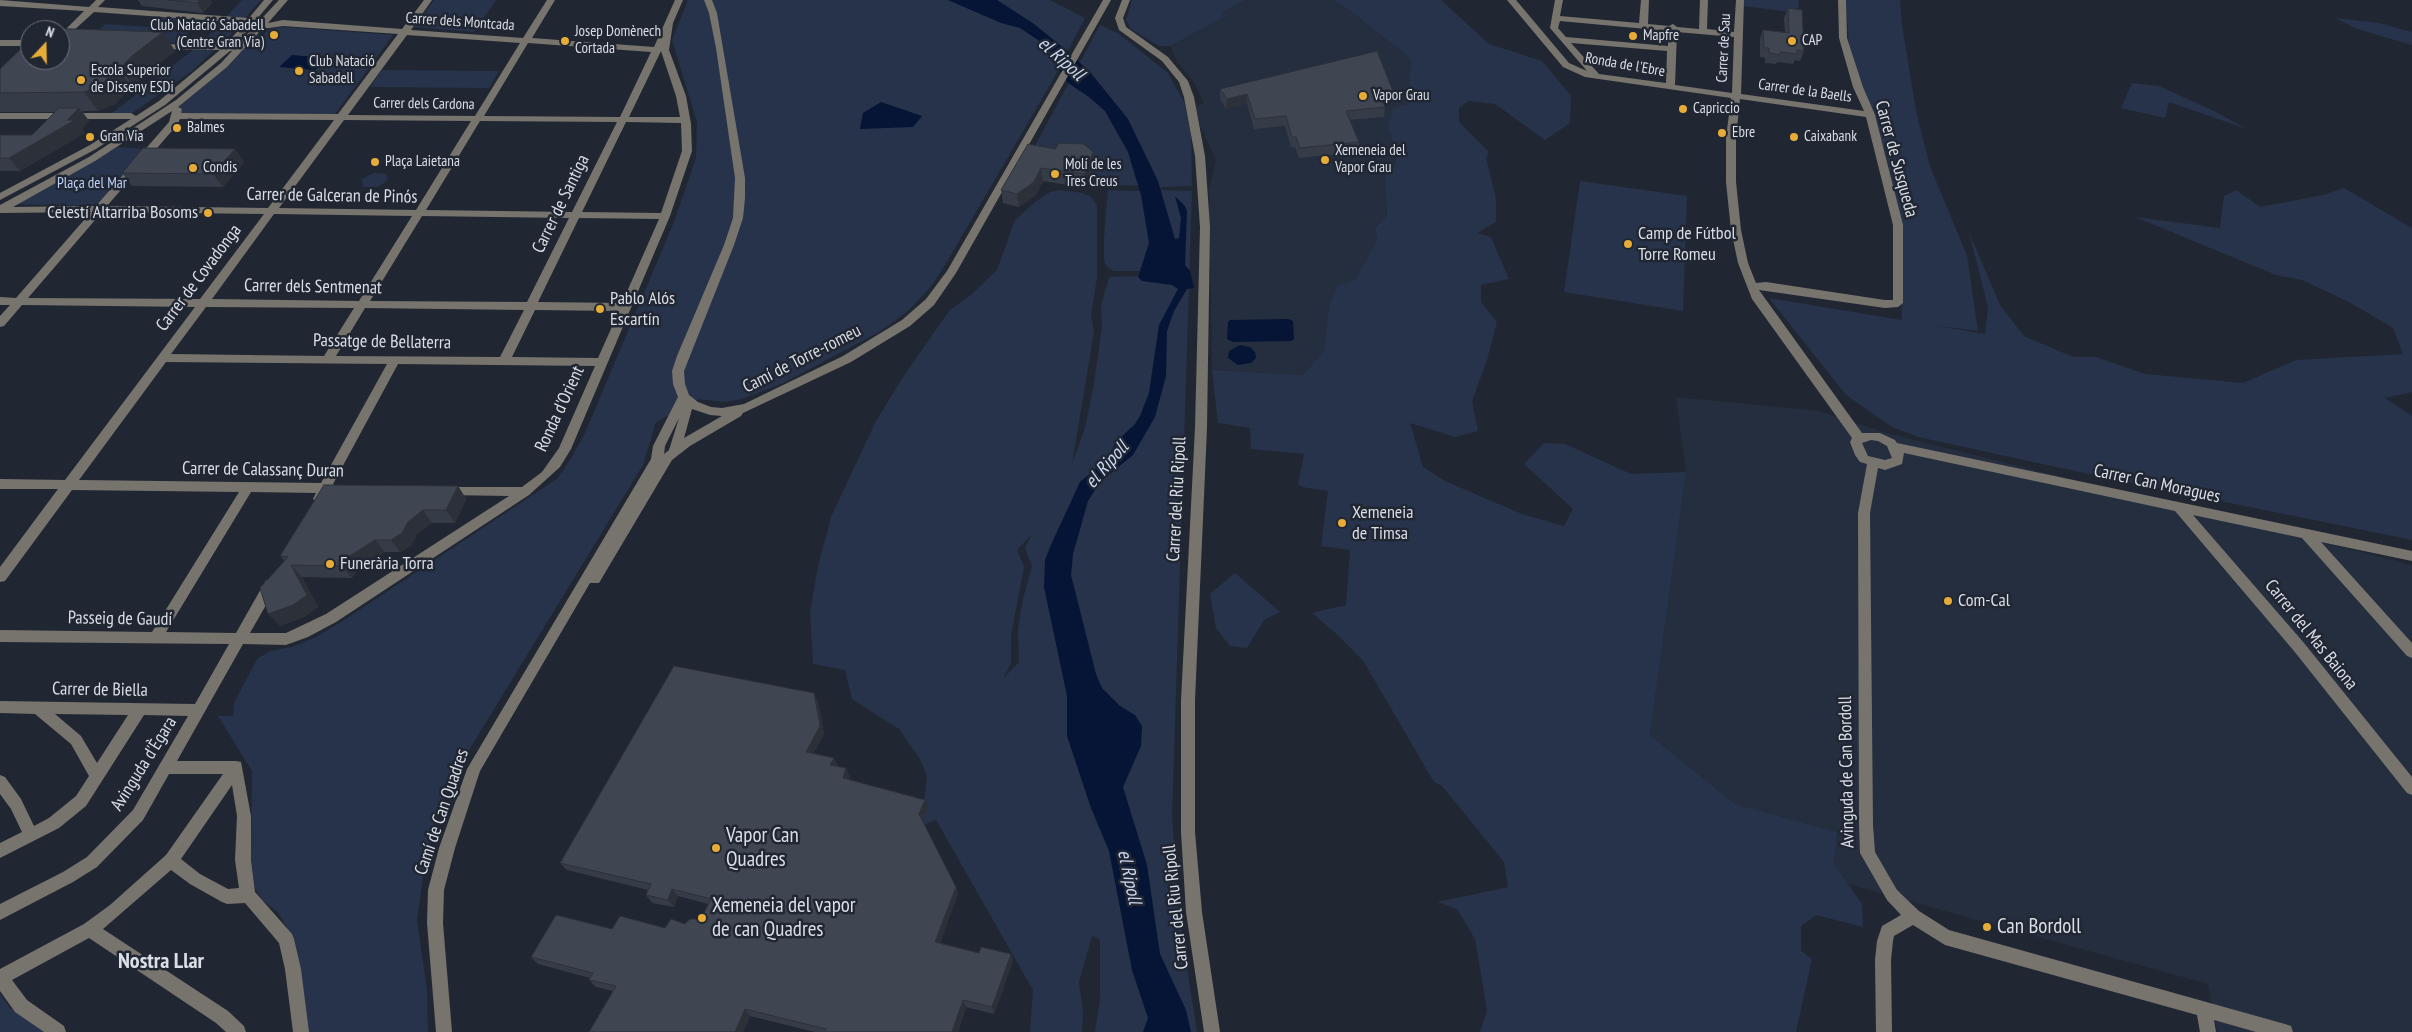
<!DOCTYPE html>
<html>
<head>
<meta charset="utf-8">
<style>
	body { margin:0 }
	#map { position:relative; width:2412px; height:1032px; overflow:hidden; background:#212732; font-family:"PT Sans Narrow",sans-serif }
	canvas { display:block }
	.north { position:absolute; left:20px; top:20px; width:50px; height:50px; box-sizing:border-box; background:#212732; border:1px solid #6b707a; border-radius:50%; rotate:21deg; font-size:14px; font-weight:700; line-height:20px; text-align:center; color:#dadee6 }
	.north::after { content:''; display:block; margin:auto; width:18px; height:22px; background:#e7ac37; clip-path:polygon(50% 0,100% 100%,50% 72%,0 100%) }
</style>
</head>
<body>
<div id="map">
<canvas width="2412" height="1032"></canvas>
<div class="north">N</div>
</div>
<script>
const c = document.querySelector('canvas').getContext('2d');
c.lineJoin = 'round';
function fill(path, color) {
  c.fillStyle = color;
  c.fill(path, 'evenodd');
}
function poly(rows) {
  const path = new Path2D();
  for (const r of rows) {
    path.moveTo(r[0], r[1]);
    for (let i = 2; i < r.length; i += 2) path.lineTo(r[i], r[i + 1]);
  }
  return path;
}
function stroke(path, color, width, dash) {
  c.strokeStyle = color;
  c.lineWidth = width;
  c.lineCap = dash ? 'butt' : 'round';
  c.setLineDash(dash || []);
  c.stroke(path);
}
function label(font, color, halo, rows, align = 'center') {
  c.font = font + ' "PT Sans Narrow",sans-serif';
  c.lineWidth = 5;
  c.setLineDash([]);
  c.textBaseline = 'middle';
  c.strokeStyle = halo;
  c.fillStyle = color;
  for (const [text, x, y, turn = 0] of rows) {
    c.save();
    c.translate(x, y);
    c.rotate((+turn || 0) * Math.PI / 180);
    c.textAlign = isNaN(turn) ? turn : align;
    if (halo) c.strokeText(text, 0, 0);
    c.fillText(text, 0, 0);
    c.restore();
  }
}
fill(poly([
	[1246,0,1332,0,1348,9,1411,59,1408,105,1388,129,1397,154,1394,167,1385,174,1387,217,1375,226,1377,240,1355,280,1329,306,1324,351,1303,375,1212,370,1209,190,1216,160,1198,121,1194,107,1204,103,1195,84,1177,61,1170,46,1223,17,1221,12],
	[1676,397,1819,411,1883,432,2412,565,2412,1032,2217,1032,2208,984,1848,884,1834,864,1837,832,1735,804,1650,735,1686,472]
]), '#252e3f');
fill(poly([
	[242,0,261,0,245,18,226,17],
	[434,0,496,0,474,32,414,27],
	[688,0,1050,0,1085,18,1050,85,945,265,929,289,907,312,879,332,783,383,742,399,724,402,699,399,656,422,643,465,466,755,437,816,424,870,417,920,427,990,428,1032,308,1032,295,942,278,912,262,900,255,888,251,858,252,771,218,716,233,716,234,703,257,659,270,651,292,647,316,637,341,622,558,478,573,455,585,433,674,222,696,158,697,122,672,40],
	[1132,0,1246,0,1222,12,1224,17,1170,46,1159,46,1131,29,1126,20],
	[1332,0,1441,0,1489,44,1542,61,1571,96,1570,123,1545,140,1495,104,1468,101,1459,108,1459,122,1489,152,1486,158,1496,199,1496,222,1477,233,1491,237,1509,279,1481,285,1481,302,1497,322,1487,360,1472,401,1478,431,1455,437,1410,423,1423,467,1445,481,1522,514,1564,526,1573,509,1524,464,1544,443,1565,444,1631,474,1686,472,1650,735,1735,804,1837,832,1834,864,1862,904,1863,927,1816,915,1801,926,1801,951,1812,959,1796,1032,1480,1032,1487,1011,1475,939,1457,909,1437,902,1508,887,1504,862,1442,786,1434,782,1364,662,1340,637,1312,613,1346,605,1350,550,1321,546,1328,491,1302,487,1298,484,1304,454,1251,449,1250,428,1218,423,1212,370,1303,375,1324,351,1329,306,1337,286,1355,280,1377,240,1375,227,1387,216,1385,174,1394,167,1397,154,1388,129,1393,108,1408,105,1411,59,1348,9],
	[1743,0,1799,0,1798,13,1743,6],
	[1846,0,1900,0,1902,25,1917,116,1930,166,1967,256,1978,331,1932,325,1985,334,1988,307,1969,232,2000,305,2024,336,2073,357,2096,357,2145,374,2243,383,2296,360,2403,354,2393,328,2349,302,2302,280,2276,275,2135,217,2220,228,2224,196,2236,190,2260,207,2323,195,2344,188,2412,228,2412,392,2385,398,2412,416,2412,540,2112,479,1918,437,1892,427,1846,395,1769,298,1902,320,1900,228,1894,189,1885,151,1849,47],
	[162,16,201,19,179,43,88,41,105,24,150,27],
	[2335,18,2379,23,2412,32,2412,45,2357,29],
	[223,19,244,20,220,47,198,47],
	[1100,25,1119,34,1168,73,1185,104,1191,135,1192,186,1161,187,1160,190,1192,191,1172,816,1179,914,1197,1032,1095,1032,1100,998,1100,939,1092,936,1079,982,1083,1011,1082,1032,1030,1032,1033,990,936,820,923,825,922,822,927,776,920,759,899,729,852,699,845,670,813,664,810,613,818,566,831,517,876,421,903,377,949,311,972,294,997,270,1015,220,1035,202,1050,192,1060,190,1083,193,1091,197,1097,206,1097,278,1091,315,1094,331,1072,464,1085,428,1093,389,1102,327,1101,306,1109,277,1144,276,1139,271,1114,271,1106,266,1104,259,1104,238,1108,190,1140,191,1142,186,1088,184,1029,157],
	[1032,534,1025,548,1032,566,1022,603,1018,630,1019,662,1003,679,1011,663,1011,636,1024,567,1017,550],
	[283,27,393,35,335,114,179,113,179,102,255,34,262,35,270,29],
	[193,50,214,50,192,71,131,114,112,113],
	[382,70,499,71,489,88,370,87],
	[2132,83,2159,86,2214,111,2247,129,2169,102,2165,118,2121,108],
	[117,147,147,149,103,201,90,206,15,204],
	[374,173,386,174,388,180,378,187,363,187,362,179],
	[1580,181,1687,196,1683,311,1564,292],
	[1235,573,1280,612,1264,620,1247,648,1230,646,1216,628,1210,594],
	[0,994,9,1007,44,1032,0,1032]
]), '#27334b');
fill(poly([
	[948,0,997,0,1034,24,1066,50,1090,72,1128,119,1158,181,1175,239,1179,238,1181,218,1175,196,1185,206,1187,211,1185,265,1190,271,1194,288,1187,289,1174,311,1167,331,1166,376,1155,417,1133,455,1100,482,1088,501,1073,554,1071,575,1096,674,1102,688,1120,706,1135,715,1142,726,1141,746,1123,787,1147,865,1160,954,1186,1010,1191,1032,1143,1032,1148,1018,1132,970,1109,851,1091,808,1067,736,1067,696,1044,587,1045,560,1050,547,1080,482,1106,460,1117,441,1135,424,1140,416,1149,393,1159,325,1178,289,1172,285,1142,281,1138,277,1149,243,1141,195,1128,152,1105,111,1089,97,1068,83,1058,69,1053,55,1041,42,1020,28,1001,23],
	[292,55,327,58,315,70,279,67],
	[881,102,922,116,913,127,860,129,863,113],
	[1288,319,1293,321,1294,339,1291,341,1233,342,1227,339,1228,322,1230,320],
	[1240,345,1250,347,1255,352,1256,358,1251,363,1238,365,1228,358,1229,351]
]), '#061435');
fill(poly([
	[0,0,89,7,96,0,105,0,98,7,249,18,264,0,273,0,234,46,236,46,279,0,288,0,268,23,283,20,402,29,424,0,432,0,411,30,523,38,547,0,555,0,532,38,654,47,675,0,683,0,673,23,669,50,686,96,691,124,692,151,670,216,571,449,560,467,529,495,336,622,308,637,286,645,243,644,177,761,236,761,241,762,251,816,251,860,255,892,292,934,294,939,301,969,309,1032,293,1032,285,969,279,943,245,903,227,904,222,902,190,884,171,870,103,929,228,1011,244,1026,246,1032,226,1032,216,1023,89,938,12,980,27,1000,64,1026,66,1032,44,1032,15,1012,0,991,0,969,84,924,110,905,166,855,223,774,169,774,143,820,97,867,73,882,0,920,0,904,63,872,87,857,133,810,188,716,144,715,86,806,59,828,0,858,0,843,22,832,11,809,0,794,0,775,5,777,21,799,34,826,49,818,76,796,89,776,71,744,35,714,0,713,0,701,195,704,229,644,0,642,0,630,152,632,239,492,72,490,5,581,0,582,0,567,58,489,0,489,0,479,65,480,195,307,22,305,4,326,0,327,0,316,10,305,0,305,0,297,16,298,91,212,0,213,0,205,89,157,176,100,221,63,232,51,230,51,165,105,96,149,0,200,0,193,90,145,131,119,0,119,0,113,131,113,136,116,159,101,220,50,155,49,152,48,152,44,225,45,245,23,94,12,60,43,60,35,84,11,0,6,0,0],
	[283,26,398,34,338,114,181,113,182,109,178,107,227,67,262,29,283,26],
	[407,35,520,43,475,116,348,115,407,35],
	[528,43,651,52,620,117,484,116,528,43],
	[661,51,676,96,680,117,629,117,661,51],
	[172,111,169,122,96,206,13,207,95,161,172,111],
	[180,119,334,120,268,208,107,206,177,125,180,119],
	[344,120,471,121,416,210,279,208,344,120],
	[480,121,617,122,572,212,426,210,480,121],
	[626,122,681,123,682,151,661,213,582,212,626,122],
	[102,212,264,214,200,299,28,298,102,212],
	[274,214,412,216,359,301,212,299,274,214],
	[422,216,569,218,527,302,370,301,422,216],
	[579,218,659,219,622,303,538,302,579,218],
	[206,307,354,308,324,356,171,354,206,307],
	[365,308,524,310,500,357,336,356,365,308],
	[535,310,619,311,598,358,512,357,535,310],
	[166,362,387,364,321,483,79,480,166,362],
	[398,364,595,366,559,448,542,472,522,487,441,487,439,490,441,493,445,495,509,496,326,614,286,633,250,633,278,584,276,580,271,579,266,580,236,633,166,632,251,492,316,493,313,499,319,504,323,502,329,493,334,491,336,488,333,484,398,364],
	[55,714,128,715,97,763,81,736,55,714],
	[232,785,237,816,235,860,239,888,228,889,200,874,181,859,232,785],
	[704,0,712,0,717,13,745,178,745,198,743,218,734,245,684,371,685,384,689,395,698,402,711,407,722,408,744,404,843,356,902,320,926,299,947,271,1103,0,1111,0,956,273,934,305,910,326,851,362,743,413,741,416,690,446,672,460,599,583,590,583,480,771,455,848,444,890,443,923,452,1032,436,1032,427,923,428,890,439,848,467,769,651,459,653,446,678,397,673,384,672,371,677,356,724,245,733,218,735,178,716,48,709,13,704,0],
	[692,409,710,415,722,416,684,438,692,409],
	[679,418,669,450,664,454,665,446,679,418],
	[1122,0,1130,0,1123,18,1126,27,1168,57,1188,81,1194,97,1205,156,1210,227,1207,428,1195,700,1195,832,1202,912,1220,1032,1204,1032,1186,912,1181,832,1181,700,1195,428,1200,227,1195,156,1184,97,1179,82,1162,61,1119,30,1115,18,1122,0],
	[1507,0,1516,0,1569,63,1587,71,1550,28,1555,0,1563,0,1560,16,1639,23,1641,0,1649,0,1648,24,1669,26,1673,24,1677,27,1699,29,1700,0,1708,0,1707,29,1734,32,1736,0,1744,0,1741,94,1864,111,1853,87,1839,38,1838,0,1846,0,1847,38,1863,87,1875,115,1903,225,1903,303,1898,307,1885,308,1759,290,1862,433,1880,433,1895,440,1897,443,2412,551,2412,561,2321,542,2412,643,2412,658,2407,656,2302,538,2193,515,2304,643,2412,777,2412,795,2407,793,2294,651,2175,511,1904,453,1902,464,1885,470,1878,468,1870,513,1873,825,1875,852,1897,890,1919,911,1949,930,2285,1024,2291,1026,2293,1032,2256,1032,2214,1020,2216,1032,2200,1032,2197,1015,1945,945,1913,925,1894,936,1893,941,1891,960,1892,1032,1876,1032,1875,960,1877,941,1882,926,1901,915,1887,900,1860,853,1859,825,1858,513,1867,464,1860,462,1855,455,1850,442,1852,438,1752,299,1738,263,1731,230,1726,182,1726,138,1731,98,1585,77,1563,67,1507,0],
	[1560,21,1668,31,1668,46,1566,37,1558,28,1560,21],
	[1677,32,1734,37,1732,93,1675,85,1677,32],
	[1571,43,1667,51,1666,83,1599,74,1571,43],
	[1740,99,1866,117,1893,225,1893,300,1885,300,1766,282,1756,283,1748,263,1741,230,1736,182,1736,138,1740,99],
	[1871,440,1878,441,1887,446,1892,458,1885,460,1868,456,1862,443,1871,440],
	[0,40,30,40,30,46,0,46,0,40]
]), '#77746e');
fill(poly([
	[138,0,210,0,212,3,203,13,142,6],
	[1788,8,1804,51,1800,61,1795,60,1793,64,1777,62,1776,64,1765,63,1765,58,1760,57,1760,39,1763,30,1785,32,1784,18],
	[175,51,145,75,134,87,131,87,115,104,98,111,82,111,89,121,82,129,85,133,20,171,0,171,0,135,32,135,55,112,0,112,0,69],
	[1220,89,1393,91,1392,101,1383,102,1385,107,1384,117,1349,120,1359,142,1358,152,1299,158,1295,147,1291,147,1285,126,1254,129,1247,103,1226,109,1220,99],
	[235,149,244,162,223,187,132,186,122,173],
	[1055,149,1093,152,1094,165,1086,188,1043,181,1036,195,1019,207,1003,203,1001,190],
	[458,486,466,499,455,523,432,523,417,534,411,546,400,552,385,552,358,569,352,578,302,577,318,607,304,617,280,626,284,560,280,556],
	[818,701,824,734,813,753,834,758,838,767,850,776,849,779,928,808,922,821,956,887,958,894,940,943,979,953,1011,954,1013,961,994,1014,966,1007,958,1032,815,1032,750,1016,743,1032,589,1032,613,991,596,987,589,980,590,978,538,964,531,957,612,929,665,928,685,924,701,919,708,904,678,896,674,907,652,903,646,895,648,890,567,870,560,863]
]), '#363c47');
fill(poly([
	[200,0,210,0,212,3,203,13,197,3],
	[163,32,175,51,145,75,134,87,120,68,132,56],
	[117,68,131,87,115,104,98,111,84,92],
	[1247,94,1247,103,1226,109,1227,99],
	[79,108,89,121,82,129,85,133,20,171,9,158,67,120],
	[235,149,244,162,223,187,213,174],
	[1093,152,1094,165,1086,188,1085,174],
	[1041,168,1043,181,1036,195,1019,207,1017,194],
	[458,486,466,499,455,523,446,510],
	[423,510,432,523,417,534,411,546,400,552,391,540,408,522],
	[375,540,385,552,358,569,352,578,342,566,348,557],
	[291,565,302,577,318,607,304,617,280,626,268,614],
	[814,693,818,701,824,734,810,760,806,752],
	[834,758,838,767,830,765],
	[846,768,850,776,846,786,843,778],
	[925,800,928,808,922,822,919,814],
	[956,887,958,894,938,949,935,942],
	[672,889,678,896,674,907,668,900],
	[1011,954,1013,961,994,1014,992,1007],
	[963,1000,966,1007,958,1032,952,1032],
	[745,1009,750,1016,743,1032,735,1032]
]), '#2c3139');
const building = poly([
	[169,0,200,0,197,3,169,0],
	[1788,8,1802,10,1804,51,1797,50,1797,54,1780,52,1780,55,1769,53,1769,48,1764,48,1763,30,1789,33,1788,8],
	[43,28,163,32,132,56,120,68,117,68,101,85,84,92,0,93,0,69,30,40,30,60,60,60,60,30,41,30,43,28],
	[1377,51,1393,91,1380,92,1385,107,1346,111,1359,142,1300,148,1296,137,1292,137,1286,116,1255,119,1247,94,1227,99,1220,89,1377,51],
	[59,108,79,108,67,120,75,120,9,158,0,158,0,135,32,135,59,108],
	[1059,143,1084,144,1093,152,1085,174,1041,168,1034,182,1017,194,1001,190,1028,144,1055,149,1059,143],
	[143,148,235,149,213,174,122,173,143,148],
	[324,485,458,486,446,510,423,510,408,522,402,533,391,540,375,540,348,557,342,566,291,565,307,595,293,605,268,614,260,588,288,557,280,556,324,485],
	[674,666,814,693,820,726,806,752,834,758,830,765,846,768,843,778,925,800,919,814,956,887,935,942,979,953,981,947,1011,954,992,1007,963,1000,952,1032,825,1032,826,1029,745,1009,735,1032,589,1032,616,986,589,980,593,973,531,957,556,915,612,929,620,916,665,928,671,919,685,924,690,919,701,919,711,899,672,889,668,900,646,895,651,884,560,863,674,666]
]);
fill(building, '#3f4652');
stroke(building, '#2c3139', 1);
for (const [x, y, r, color] of [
	[274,35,5,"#e7ac37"],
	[1633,36,5,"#e7ac37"],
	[565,41,5,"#e7ac37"],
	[1792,41,5,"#e7ac37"],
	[299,71,5,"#e7ac37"],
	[81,80,5,"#e7ac37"],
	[1363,96,5,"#e7ac37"],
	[1683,109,5,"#e7ac37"],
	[177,128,5,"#e7ac37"],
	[1722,133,5,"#e7ac37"],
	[90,137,5,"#e7ac37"],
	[1794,137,5,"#e7ac37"],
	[1325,160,5,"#e7ac37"],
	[375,162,5,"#e7ac37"],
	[193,168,5,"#e7ac37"],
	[1055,174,5,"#e7ac37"],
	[208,213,5,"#e7ac37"],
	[1628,244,5,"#e7ac37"],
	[600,309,5,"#e7ac37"],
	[1342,523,5,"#e7ac37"],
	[330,564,5,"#e7ac37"],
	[1948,601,5,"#e7ac37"],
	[716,848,5,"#e7ac37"],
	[702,918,5,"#e7ac37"],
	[1987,927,5,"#e7ac37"]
]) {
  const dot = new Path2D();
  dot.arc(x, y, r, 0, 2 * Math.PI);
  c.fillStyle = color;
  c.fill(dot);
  stroke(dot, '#212732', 2);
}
label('15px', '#dadee6', '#212732', [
	["Carrer dels Montcada",460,22,4],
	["Carrer de Sau",1724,48,-87],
	["Ronda de l'Ebre",1625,65,10],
	["Carrer de la Baells",1805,91,8],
	["Carrer dels Cardona",424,104,1]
]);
label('15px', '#dadee6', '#212732', [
	["Club Natació Sabadell",264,26,"right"],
	["(Centre Gran Via)",264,43,"right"],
	["Josep Domènech",575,32],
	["Cortada",575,49],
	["Mapfre",1643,36],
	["CAP",1802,41],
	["Club Natació",309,62],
	["Sabadell",309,79],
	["Escola Superior",91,71],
	["de Disseny ESDi",91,88],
	["Vapor Grau",1373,96],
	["Capriccio",1693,109],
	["Balmes",187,128],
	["Ebre",1732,133],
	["Gran Via",100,137],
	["Caixabank",1804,137],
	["Xemeneia del",1335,151],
	["Vapor Grau",1335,168],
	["Plaça Laietana",385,162],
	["Molí de les",1065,165],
	["Tres Creus",1065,182],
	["Condis",203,168]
], 'left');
label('15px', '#bcd0f8', '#212732', [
	["Plaça del Mar",92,184]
]);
label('18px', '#dadee6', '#212732', [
	["Carrer de Susqueda",1896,159,75],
	["Carrer de Galceran de Pinós",332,196,1],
	["Carrer de Santiga",561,204,-64],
	["Carrer de Covadonga",199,278,-53],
	["Carrer dels Sentmenat",313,287,1],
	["Passatge de Bellaterra",382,342,1],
	["Camí de Torre-romeu",802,359,-27],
	["Ronda d'Orient",560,409,-65],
	["Carrer de Calassanç Duran",263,470,1],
	["Carrer Can Moragues",2157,484,12],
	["Carrer del Riu Ripoll",1177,499,-87],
	["Passeig de Gaudí",120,619,1],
	["Carrer del Mas Baiona",2311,635,51],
	["Carrer de Biella",100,690,1],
	["Avinguda d'Ègara",144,764,-58],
	["Avinguda de Can Bordoll",1847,772,-91],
	["Camí de Can Quadres",442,812,-71],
	["Carrer del Riu Ripoll",1176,907,-96]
]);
label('18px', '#dadee6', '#212732', [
	["Celestí Altarriba Bosoms",198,213,"right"],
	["Camp de Fútbol",1638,234],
	["Torre Romeu",1638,255],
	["Pablo Alós",610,299],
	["Escartín",610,320],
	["Xemeneia",1352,513],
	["de Timsa",1352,534],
	["Funerària Torra",340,564],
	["Com-Cal",1958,601]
], 'left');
label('italic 19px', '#cbd8f3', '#212732', [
	["el Ripoll",1061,59,42],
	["el Ripoll",1107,465,-49],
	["el Ripoll",1129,877,78]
]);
label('21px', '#dadee6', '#212732', [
	["Vapor Can",726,836],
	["Quadres",726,860],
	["Xemeneia del vapor",712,906],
	["de can Quadres",712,930],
	["Can Bordoll",1997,927]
], 'left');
label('bold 22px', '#dadee6', '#212732', [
	["Nostra Llar",161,962]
]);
</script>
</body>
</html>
